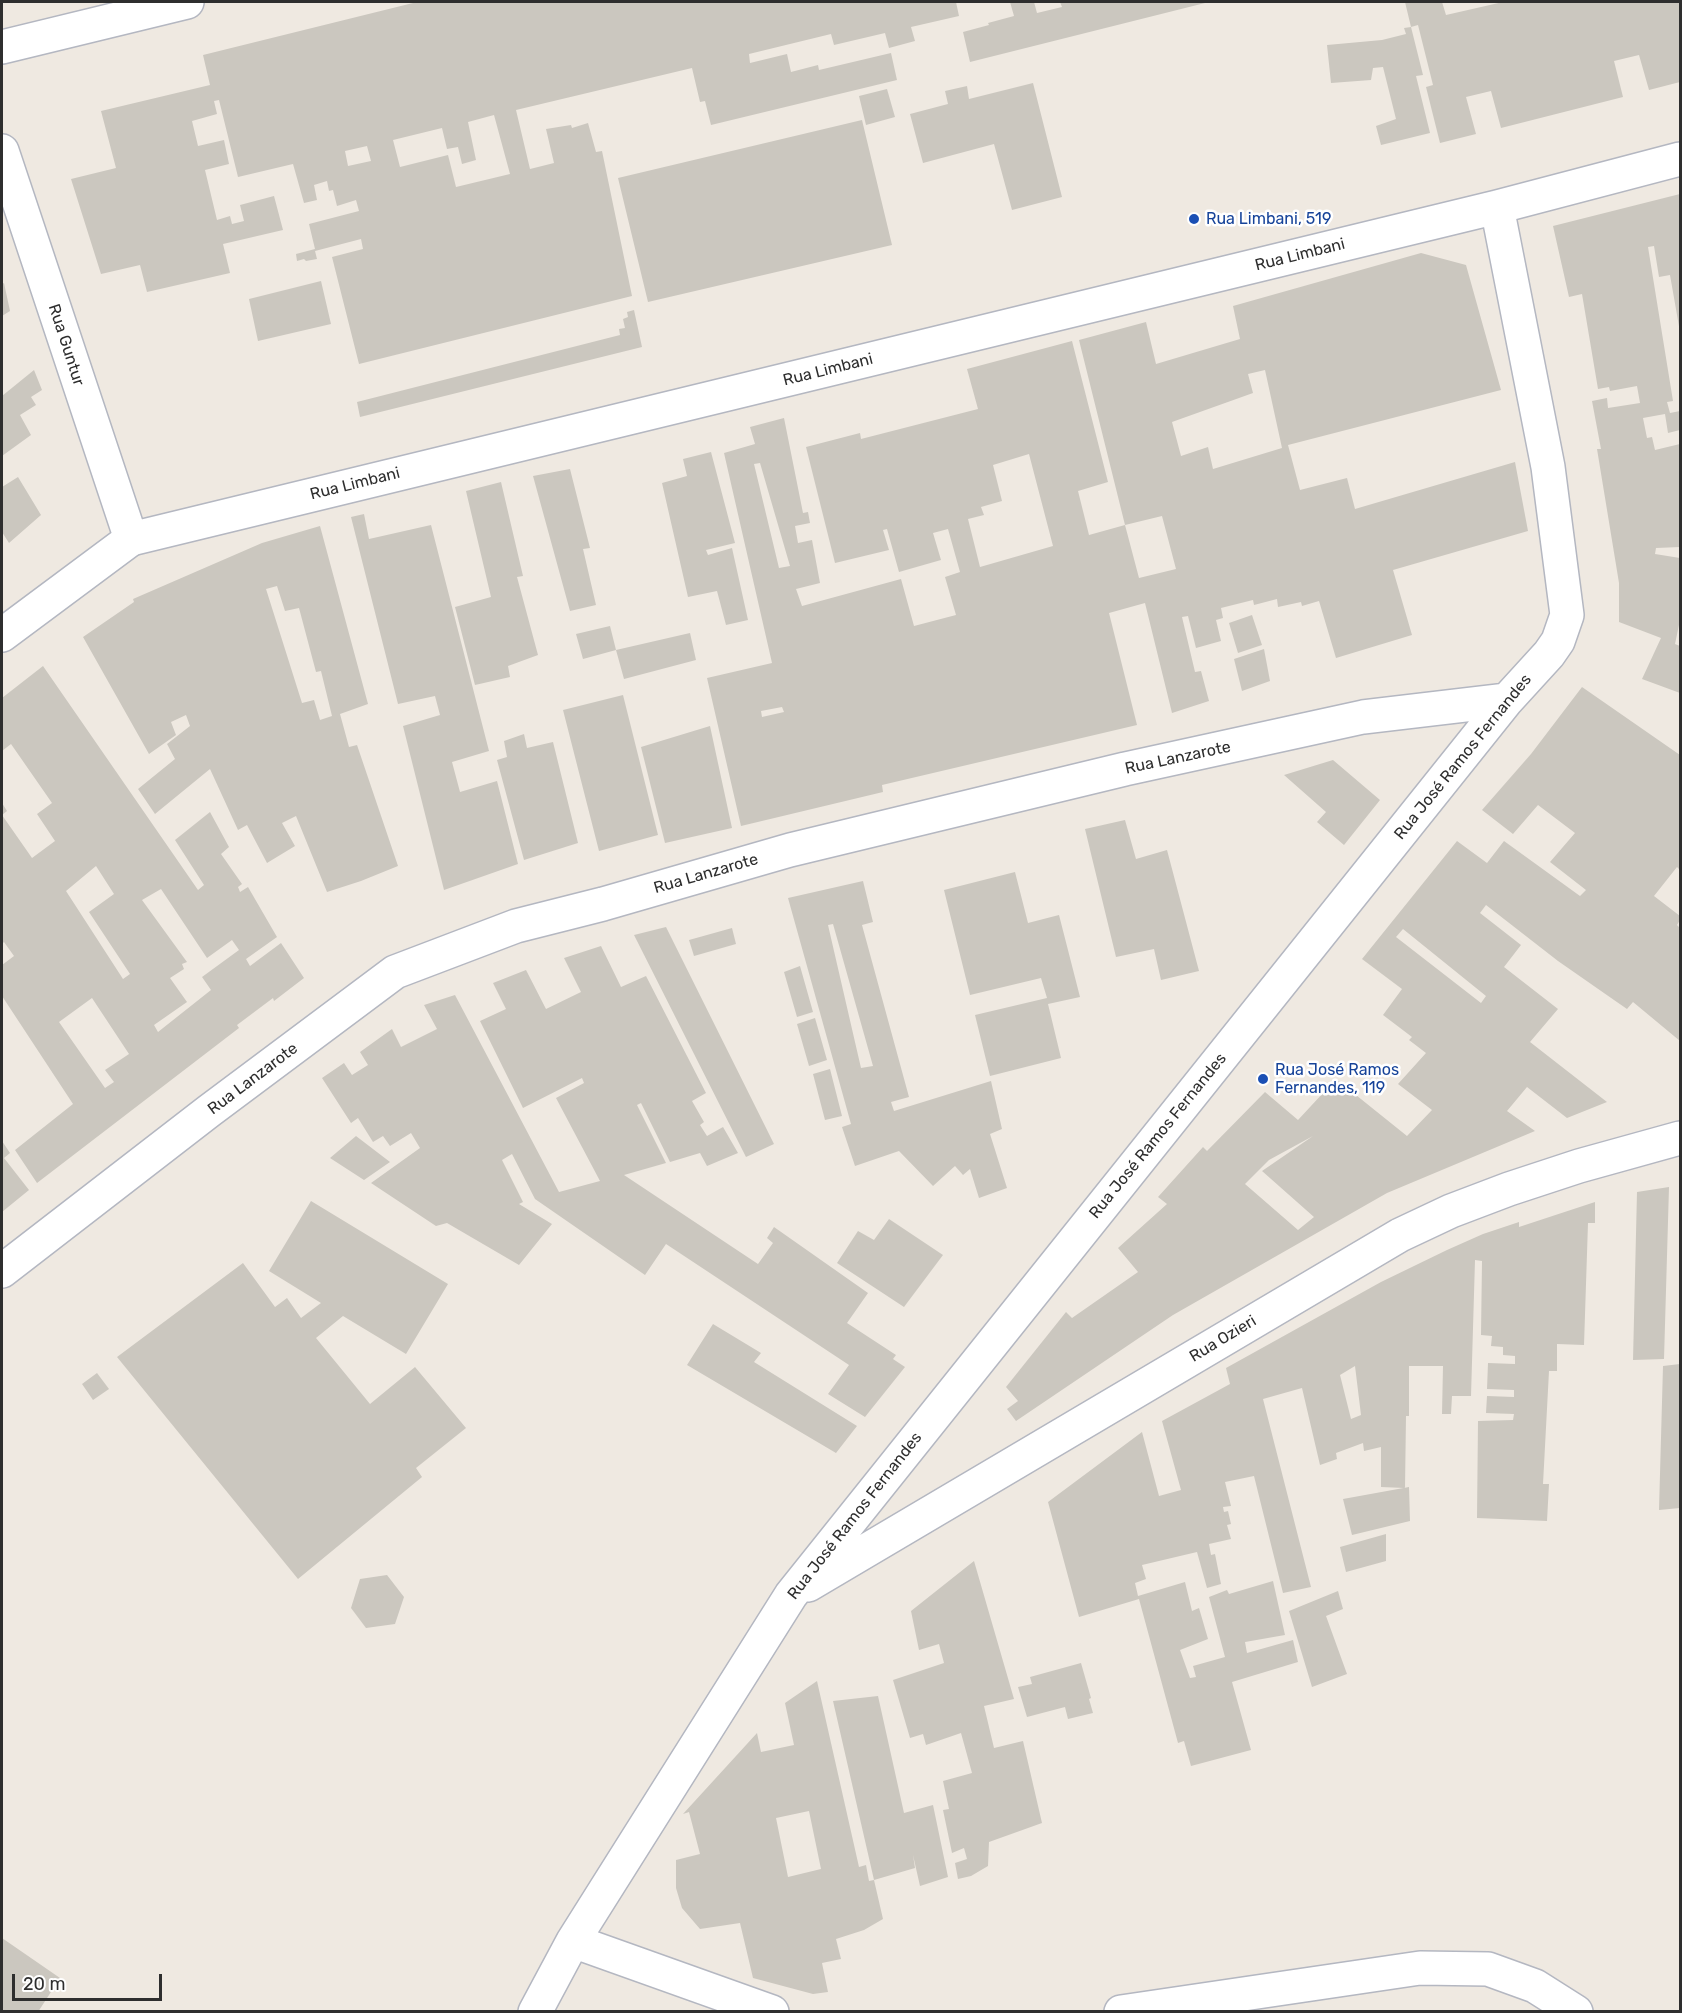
<!DOCTYPE html>
<html>
<head>
<meta charset="utf-8">
<style>
	body { margin:0 }
	#map { position:relative; width:1682px; height:2013px; overflow:hidden; background:#efe9e1; font-family:Rubik,sans-serif }
	canvas { display:block }
	.frame { position:absolute; inset:0; border:3px solid #2e2e2e; pointer-events:none }
	.scale { position:absolute; left:12px; top:1974px; width:150px; height:27px; box-sizing:border-box; border:3px solid #2e2e2e; border-top:0; padding-left:8px; font-size:18px; line-height:21px; white-space:nowrap; color:#2e2e2e; -webkit-text-stroke:4px #fff; paint-order:stroke }
</style>
</head>
<body>
<div id="map">
<canvas width="1682" height="2013"></canvas>
<div class="frame"></div>
<div class="scale">20 m</div>
</div>
<script>
const c = document.querySelector('canvas').getContext('2d');
c.lineJoin = 'round';
function fill(path, color) {
  c.fillStyle = color;
  c.fill(path, 'evenodd');
}
function poly(rows) {
  const path = new Path2D();
  for (const r of rows) {
    path.moveTo(r[0], r[1]);
    for (let i = 2; i < r.length; i += 2) path.lineTo(r[i], r[i + 1]);
  }
  return path;
}
function stroke(path, color, width, dash) {
  c.strokeStyle = color;
  c.lineWidth = width;
  c.lineCap = dash ? 'butt' : 'round';
  c.setLineDash(dash || []);
  c.stroke(path);
}
function label(font, color, halo, rows, align = 'center') {
  c.font = font + ' Rubik,sans-serif';
  c.lineWidth = 5;
  c.setLineDash([]);
  c.textBaseline = 'middle';
  c.strokeStyle = halo;
  c.fillStyle = color;
  for (const [text, x, y, turn = 0] of rows) {
    c.save();
    c.translate(x, y);
    c.rotate((+turn || 0) * Math.PI / 180);
    c.textAlign = isNaN(turn) ? turn : align;
    if (halo) c.strokeText(text, 0, 0);
    c.fillText(text, 0, 0);
    c.restore();
  }
}
fill(poly([
	[417,2,956,2,959,16,911,27,915,41,889,48,885,33,834,45,831,34,749,54,750,63,787,54,791,72,818,65,819,70,891,53,897,80,711,125,705,101,700,102,692,68,516,110,530,169,554,163,546,129,571,125,572,128,588,123,596,152,602,151,632,296,359,364,332,257,363,249,361,239,315,251,317,259,306,261,304,259,297,261,296,254,315,249,309,224,359,211,356,200,337,206,333,190,329,191,327,181,314,185,317,200,304,203,293,164,238,177,219,100,214,101,217,114,192,121,198,146,224,140,229,164,205,170,217,220,230,216,232,224,244,221,240,205,274,196,283,230,223,244,230,273,147,292,140,265,101,274,71,179,116,168,101,111,210,85,203,55],
	[494,115,510,174,456,187,448,155,400,167,393,140,442,128,447,149,458,147,462,164,476,160,468,122],
	[367,146,371,161,348,166,345,151],
	[1010,2,1034,2,1037,13,1062,7,1060,2,1209,2,970,62,963,32,989,25,988,23,1014,16],
	[1405,2,1442,2,1446,15,1503,2,1680,2,1680,82,1649,90,1639,55,1614,61,1623,97,1501,128,1491,91,1466,97,1476,134,1440,143,1426,87,1433,85,1418,25,1411,27],
	[1411,27,1423,75,1416,76,1430,133,1381,145,1376,126,1396,119,1383,67,1373,68,1371,80,1331,83,1327,45,1382,40,1406,34,1404,28],
	[1033,83,1062,197,1012,210,994,144,923,163,910,114,948,104,945,91,967,86,969,99],
	[887,89,895,117,866,125,859,96],
	[862,120,892,245,648,302,618,178],
	[1680,194,1680,332,1670,275,1659,277,1654,246,1648,247,1673,401,1667,402,1670,413,1680,411,1680,430,1668,433,1665,414,1643,418,1647,438,1652,437,1655,450,1680,444,1680,547,1656,548,1655,554,1680,558,1680,620,1675,644,1680,646,1680,693,1642,679,1661,638,1619,622,1619,583,1597,449,1601,449,1592,401,1607,398,1608,408,1640,403,1637,386,1610,391,1609,387,1598,389,1582,294,1569,297,1553,226],
	[1421,253,1466,265,1501,390,1288,445,1300,490,1347,478,1355,509,1515,462,1528,531,1393,570,1412,635,1336,658,1319,601,1302,606,1301,602,1278,607,1277,599,1254,605,1253,600,1221,608,1223,618,1216,620,1221,641,1196,648,1188,616,1182,617,1195,672,1201,671,1209,701,1172,713,1145,603,1109,613,1137,725,882,785,883,792,741,826,707,678,772,663,724,453,755,444,750,427,784,418,803,513,808,512,810,523,795,526,798,543,812,540,820,583,796,589,802,606,901,579,914,626,956,615,945,577,960,572,948,529,933,533,941,560,899,572,887,529,883,530,889,550,835,563,806,447,860,433,861,439,978,409,967,369,1072,341,1108,482,1078,491,1089,535,1125,525,1139,578,1176,569,1162,516,1125,525,1079,340,1146,322,1156,364,1240,339,1233,306],
	[1265,370,1282,448,1213,469,1208,447,1181,456,1172,422,1253,393,1248,374],
	[1029,454,1053,546,980,567,968,519,984,515,981,507,1002,501,993,465],
	[760,463,790,566,779,568,754,464],
	[782,707,784,712,762,717,761,711],
	[321,281,331,324,258,341,249,299],
	[4,283,10,311,2,316,2,284],
	[634,310,642,347,360,417,357,402,620,335,619,329,625,328,623,319,628,317,627,312],
	[34,370,42,390,31,397,36,405,20,415,31,435,2,456,2,396],
	[711,452,735,543,706,550,708,555,732,548,748,620,726,625,717,591,688,597,662,483,687,476,683,459],
	[570,469,590,548,583,549,596,605,570,611,533,476],
	[18,477,41,515,9,543,2,532,2,487],
	[501,482,523,576,517,577,538,655,508,666,510,677,475,685,455,607,491,597,466,491],
	[364,514,369,539,431,525,489,751,452,762,460,792,497,781,518,864,444,890,403,726,440,715,435,696,398,704,351,517],
	[320,526,368,704,340,714,349,747,357,745,398,866,361,881,327,892,296,816,282,823,295,846,267,863,247,825,238,830,210,769,155,814,138,789,175,759,167,744,190,726,186,715,171,722,176,735,149,754,83,637,134,602,133,599,262,543],
	[277,586,285,611,299,608,316,672,321,671,332,716,320,720,314,700,302,703,266,589],
	[1252,615,1262,645,1238,653,1229,623],
	[610,626,616,650,583,659,576,634],
	[690,633,696,660,624,679,616,650],
	[1264,649,1270,681,1242,691,1234,659],
	[43,666,198,890,204,885,175,840,210,812,229,847,221,854,242,884,238,887,240,892,248,887,277,937,246,959,250,966,281,943,304,978,274,1001,273,998,237,1025,239,1028,37,1183,15,1150,73,1104,2,996,2,965,14,956,4,942,2,944,2,803,7,811,2,815,32,858,55,841,37,814,52,803,11,744,2,751,2,698],
	[96,866,114,894,89,912,130,974,123,979,66,891],
	[161,889,207,958,232,940,239,950,202,977,211,990,158,1032,154,1025,187,1002,170,978,184,969,182,964,187,962,142,900],
	[92,998,129,1054,105,1070,114,1082,105,1088,59,1022],
	[1582,687,1680,755,1680,870,1677,867,1654,896,1680,916,1680,920,1677,925,1680,928,1680,1041,1633,1002,1627,1009,1614,1000,1558,961,1486,905,1480,913,1521,945,1504,967,1558,1009,1530,1042,1607,1102,1567,1118,1527,1087,1507,1111,1535,1131,1387,1193,1173,1315,1016,1421,1007,1409,1018,1401,1006,1387,1066,1312,1072,1318,1138,1272,1118,1248,1167,1204,1158,1197,1203,1147,1207,1151,1265,1092,1298,1120,1336,1079,1407,1136,1432,1110,1398,1084,1426,1053,1409,1040,1412,1037,1383,1015,1402,989,1362,959,1457,841,1487,863,1504,841,1580,896,1586,890,1550,862,1575,833,1538,805,1513,834,1482,810,1531,754],
	[1403,929,1486,996,1481,1003,1396,937],
	[1313,1136,1262,1171,1314,1217,1298,1230,1245,1184,1269,1160],
	[623,695,658,835,599,851,563,710],
	[710,726,732,828,665,843,641,747],
	[524,734,527,748,553,742,578,843,524,860,497,760,507,757,504,741],
	[1333,760,1380,800,1344,845,1317,822,1326,812,1284,775],
	[1125,820,1136,859,1167,850,1199,971,1161,980,1154,949,1116,957,1085,829],
	[1015,872,1028,923,1059,915,1080,997,1048,1004,1061,1058,990,1076,975,1015,1047,998,1041,978,970,995,944,890],
	[863,881,873,922,862,925,909,1097,891,1102,894,1111,991,1081,1002,1129,990,1134,1007,1188,979,1198,970,1169,963,1175,955,1166,933,1186,899,1151,855,1166,842,1127,851,1124,788,898],
	[833,924,873,1066,861,1068,828,925],
	[666,927,774,1144,746,1157,634,935],
	[732,928,736,944,694,956,689,940],
	[601,946,621,987,646,976,706,1093,692,1101,704,1122,700,1125,707,1136,723,1127,738,1153,707,1166,700,1153,670,1162,641,1103,637,1105,666,1163,624,1175,758,1264,773,1243,767,1238,774,1227,868,1293,847,1323,896,1355,893,1359,905,1367,865,1417,828,1394,849,1365,666,1244,645,1275,535,1199,512,1154,502,1160,523,1202,519,1204,552,1224,519,1265,447,1223,436,1226,371,1183,420,1148,411,1133,390,1146,383,1136,373,1142,358,1118,351,1123,322,1078,344,1063,352,1075,368,1065,360,1052,392,1029,401,1047,437,1029,424,1005,455,995,559,1192,600,1181,556,1098,584,1083,582,1078,523,1108,480,1021,506,1009,493,983,526,970,546,1009,581,992,564,958],
	[800,966,813,1012,797,1017,784,972],
	[815,1018,827,1060,809,1066,797,1024],
	[830,1069,842,1116,825,1120,813,1074],
	[356,1136,390,1162,364,1180,330,1158],
	[2,1141,10,1153,4,1158,29,1190,2,1212],
	[1669,1187,1664,1359,1633,1360,1637,1192],
	[311,1201,448,1284,406,1354,343,1316,316,1338,370,1404,415,1367,466,1428,416,1468,422,1477,298,1579,117,1357,243,1263,275,1307,287,1298,301,1318,321,1303,269,1271],
	[1595,1202,1595,1223,1588,1223,1584,1345,1557,1344,1557,1371,1549,1371,1543,1484,1549,1484,1547,1521,1477,1518,1478,1421,1513,1420,1514,1414,1486,1413,1487,1396,1514,1397,1514,1390,1487,1389,1488,1363,1515,1364,1515,1356,1503,1355,1503,1347,1491,1346,1492,1336,1481,1335,1482,1261,1475,1260,1471,1396,1452,1396,1451,1414,1442,1414,1443,1366,1409,1366,1409,1416,1406,1416,1405,1488,1381,1487,1381,1447,1364,1451,1363,1443,1336,1453,1337,1459,1320,1465,1302,1388,1263,1399,1311,1587,1283,1593,1254,1476,1225,1482,1231,1506,1223,1507,1224,1512,1228,1511,1231,1524,1227,1525,1231,1539,1209,1544,1211,1555,1215,1554,1221,1584,1207,1588,1197,1552,1142,1565,1146,1579,1135,1583,1138,1596,1185,1582,1192,1611,1199,1608,1208,1639,1180,1650,1190,1678,1196,1677,1193,1666,1225,1657,1209,1597,1227,1590,1229,1594,1273,1581,1285,1635,1245,1642,1247,1653,1293,1640,1298,1662,1232,1682,1251,1750,1191,1766,1184,1741,1178,1743,1139,1599,1079,1617,1048,1502,1142,1432,1159,1496,1181,1490,1162,1421,1230,1384,1226,1368,1381,1282,1447,1250,1483,1234,1519,1222,1519,1227],
	[1355,1366,1361,1415,1351,1419,1340,1375],
	[889,1219,943,1255,904,1307,837,1263,858,1231,874,1240],
	[713,1324,761,1353,754,1362,857,1426,836,1453,687,1365],
	[1680,1364,1680,1508,1659,1510,1663,1366],
	[97,1373,109,1389,93,1400,82,1384],
	[1409,1487,1410,1521,1352,1535,1343,1499],
	[1386,1534,1386,1561,1346,1572,1340,1547],
	[974,1561,1014,1699,984,1706,994,1748,1023,1741,1042,1823,989,1842,988,1866,971,1876,958,1879,955,1863,967,1859,964,1848,952,1853,943,1810,949,1809,943,1781,972,1773,961,1733,926,1745,923,1734,910,1738,893,1680,944,1663,939,1644,919,1650,911,1611],
	[387,1575,404,1597,395,1624,366,1628,351,1608,360,1579],
	[1338,1591,1343,1609,1326,1616,1347,1674,1312,1687,1289,1611],
	[1081,1663,1091,1698,1089,1699,1093,1713,1068,1719,1065,1707,1027,1717,1018,1687,1032,1684,1030,1677],
	[817,1681,859,1867,866,1865,869,1881,874,1880,833,1701,878,1696,904,1813,933,1805,948,1877,920,1886,913,1855,915,1868,874,1880,883,1919,864,1930,836,1939,841,1959,822,1963,828,1992,813,1994,753,1978,740,1923,700,1929,682,1908,676,1888,676,1860,700,1854,689,1812,683,1814,757,1733,761,1752,794,1745,785,1703],
	[809,1811,821,1869,788,1877,776,1818],
	[2,1938,60,1978,38,2012,2,2012]
]), '#cbc7bf');
const street = poly([
	[2,47,187,2],
	[131,539,1497,207,1680,159],
	[2,1271,209,1111,395,972,516,926,603,904,790,850,1125,769,1363,717,1507,700],
	[808,1585,1400,1235,1451,1211,1509,1189,1579,1166,1680,1138],
	[573,1941,772,2012],
	[535,2012,573,1941,791,1595,1507,700,1549,654,1558,641,1567,615,1548,467,1497,207],
	[1121,2012,1420,1968,1488,1969,1535,1986,1576,2012]
]);
const secondary = poly([
	[2,151,131,539,2,635]
]);
stroke(street, '#b4b7c1', 36);
stroke(secondary, '#b4b7c1', 36);
stroke(street, '#fff', 33);
stroke(secondary, '#fff', 33);
for (const [x, y, r, color] of [
	[1194,219,6,"#1a4fb4"],
	[1263,1079,6,"#1a4fb4"]
]) {
  const dot = new Path2D();
  dot.arc(x, y, r, 0, 2 * Math.PI);
  c.fillStyle = color;
  c.fill(dot);
  stroke(dot, '#fff', 2);
}
label('16px', '#164399', '#fff', [
	["Rua Limbani, 519",1206,219],
	["Rua José Ramos",1275,1070],
	["Fernandes, 119",1275,1088]
], 'left');
label('16px', '#2e2e2e', '#fff', [
	["Rua Limbani",1300,255,-14],
	["Rua Guntur",66,345,72],
	["Rua Limbani",828,370,-14],
	["Rua Limbani",355,484,-14],
	["Rua José Ramos Fernandes",1463,757,-51],
	["Rua Lanzarote",1178,758,-12],
	["Rua Lanzarote",706,874,-16],
	["Rua Lanzarote",253,1079,-37],
	["Rua José Ramos Fernandes",1158,1136,-51],
	["Rua Ozieri",1223,1339,-31],
	["Rua José Ramos Fernandes",855,1516,-52]
]);
</script>
</body>
</html>
